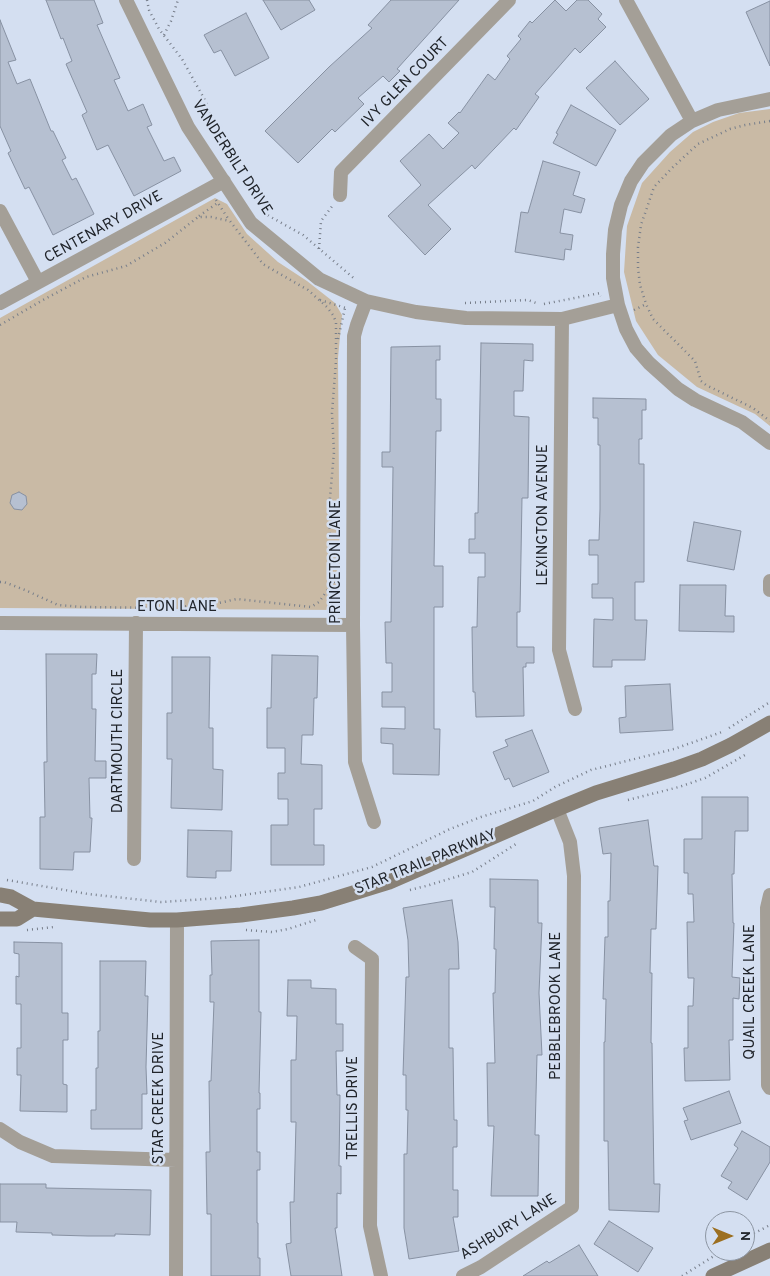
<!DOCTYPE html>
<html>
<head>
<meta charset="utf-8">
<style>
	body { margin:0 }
	#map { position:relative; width:770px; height:1276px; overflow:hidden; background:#d4dff1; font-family:Overpass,sans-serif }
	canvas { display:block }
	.north { position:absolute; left:705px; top:1211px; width:50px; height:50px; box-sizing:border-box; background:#d4dff1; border:1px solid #8c95a2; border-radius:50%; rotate:90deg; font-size:14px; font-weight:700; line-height:20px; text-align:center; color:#21252b }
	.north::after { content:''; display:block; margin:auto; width:18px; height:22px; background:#9c6f20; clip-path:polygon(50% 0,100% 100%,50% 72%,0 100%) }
</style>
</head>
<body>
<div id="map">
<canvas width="770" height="1276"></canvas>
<div class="north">N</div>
</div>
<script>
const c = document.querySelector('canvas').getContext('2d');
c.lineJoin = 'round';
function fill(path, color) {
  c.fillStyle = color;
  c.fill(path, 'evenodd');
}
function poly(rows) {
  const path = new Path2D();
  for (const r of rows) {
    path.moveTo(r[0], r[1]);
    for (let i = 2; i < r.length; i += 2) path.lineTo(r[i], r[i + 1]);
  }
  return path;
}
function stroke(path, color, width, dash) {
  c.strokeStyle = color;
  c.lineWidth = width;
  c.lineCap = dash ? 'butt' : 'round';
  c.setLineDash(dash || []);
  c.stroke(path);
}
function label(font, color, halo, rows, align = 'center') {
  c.font = font + ' Overpass,sans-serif';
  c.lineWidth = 5;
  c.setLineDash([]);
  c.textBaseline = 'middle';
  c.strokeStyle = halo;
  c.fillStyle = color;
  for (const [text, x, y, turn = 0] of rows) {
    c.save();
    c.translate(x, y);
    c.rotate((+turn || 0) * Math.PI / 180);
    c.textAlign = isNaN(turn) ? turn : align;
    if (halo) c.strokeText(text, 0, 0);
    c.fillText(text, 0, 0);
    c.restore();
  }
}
fill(poly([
	[770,109,770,426,755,414,697,387,658,355,636,321,624,272,627,226,642,183,670,152,693,132,713,122,739,113],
	[215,198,227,204,247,234,278,262,307,281,335,303,342,315,338,358,340,610,0,608,0,318]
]), '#c9baa5');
const building = poly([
	[46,0,94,0,103,23,97,25,120,78,114,80,128,111,143,104,152,125,147,127,164,161,174,157,181,171,134,196,108,145,97,150,82,115,87,112,66,64,72,61,63,38,61,39,46,0],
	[263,0,309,0,315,10,281,30,263,0],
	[391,0,459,0,397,69,400,71,389,82,383,76,358,98,364,104,335,132,332,129,298,163,265,131,329,67,372,28,368,25,391,0],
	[555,0,566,11,577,0,588,0,602,14,598,19,606,27,580,53,575,48,535,94,539,97,516,130,514,128,475,169,472,165,428,205,451,229,425,255,388,216,421,185,400,161,429,134,443,149,459,133,448,123,459,112,460,113,488,74,495,80,510,59,507,56,521,39,518,36,530,21,532,23,555,0],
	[770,1,770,66,746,12,770,1],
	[246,13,269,58,235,76,221,50,214,53,204,35,246,13],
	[0,20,16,60,8,62,17,84,30,79,51,131,53,131,66,158,62,160,72,180,76,178,94,214,53,235,29,187,25,189,8,153,11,151,0,126,0,20],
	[615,61,649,99,620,125,586,88,615,61],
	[571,105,616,130,596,166,553,143,558,134,556,133,571,105],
	[543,161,580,172,573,195,585,199,581,213,564,209,560,233,573,235,571,250,565,249,564,260,515,252,521,212,528,213,543,161],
	[481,343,533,344,533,361,524,360,523,391,514,391,514,416,529,417,528,498,522,498,520,612,517,612,517,647,534,647,534,663,526,663,526,667,523,667,524,716,476,717,475,692,473,692,472,627,477,627,478,577,485,577,485,553,469,553,469,539,475,539,475,513,478,513,481,343],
	[440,346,440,360,436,360,436,399,441,399,441,431,436,431,434,566,443,566,443,607,434,607,434,729,440,729,439,775,393,774,393,744,381,743,381,728,405,729,405,707,382,707,382,692,392,692,392,663,386,663,385,622,391,622,393,467,382,467,382,452,390,452,391,347,440,346],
	[593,398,646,399,646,410,642,410,642,439,639,439,639,464,644,464,644,582,635,582,635,620,647,620,645,660,612,660,612,667,593,667,594,619,613,620,613,598,592,598,592,584,598,584,598,555,589,555,589,540,599,540,600,509,600,445,598,445,598,418,593,418,593,398],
	[19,492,26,496,27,504,22,510,14,509,10,503,12,495,19,492],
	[694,522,741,531,734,570,687,561,694,522],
	[680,585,726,585,725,616,734,616,734,632,679,631,680,585],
	[46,654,97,654,96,674,92,674,92,709,96,709,95,761,106,761,106,778,89,778,90,818,92,818,90,852,74,852,73,870,40,869,40,817,45,817,44,762,47,762,46,654],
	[272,655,318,656,317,698,314,698,313,735,302,735,301,764,322,765,322,809,314,809,314,845,324,845,324,865,271,865,271,825,288,825,288,799,278,799,278,773,285,773,285,748,267,748,267,708,271,708,272,655],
	[172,657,210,657,209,728,213,728,213,769,223,770,222,810,171,808,172,759,167,759,167,713,172,713,172,657],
	[670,684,673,730,620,733,619,718,626,717,625,686,670,684],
	[532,730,549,772,513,787,509,778,505,780,493,752,508,746,505,740,532,730],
	[702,797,748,797,748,831,735,831,734,874,732,874,733,923,734,923,732,977,740,978,739,999,733,998,733,1040,729,1040,730,1080,685,1081,684,1048,688,1048,688,1006,693,1006,694,978,688,978,687,922,694,922,693,894,688,894,688,873,684,873,684,839,702,839,702,797],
	[648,820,654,866,658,866,656,929,651,929,650,973,652,973,651,1043,652,1043,654,1184,660,1184,659,1212,609,1210,608,1141,604,1141,604,1042,605,1042,606,999,603,999,605,937,608,937,608,901,610,901,611,853,603,854,599,828,648,820],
	[188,830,232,831,231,871,216,871,216,878,187,877,188,830],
	[490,879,538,880,538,923,542,923,539,993,542,1055,537,1055,535,1135,539,1135,538,1196,491,1196,494,1126,488,1126,487,1063,495,1063,493,993,495,993,496,949,494,949,495,907,490,907,490,879],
	[452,900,458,942,459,969,449,969,449,1048,453,1048,454,1120,457,1120,457,1147,453,1147,453,1190,458,1190,458,1217,453,1217,459,1251,409,1259,404,1228,404,1154,407,1154,408,1110,406,1110,406,1075,403,1075,406,977,409,977,408,940,403,908,452,900],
	[259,940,259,1012,261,1012,259,1093,260,1093,260,1109,257,1109,257,1152,260,1152,260,1170,257,1170,257,1223,258,1223,258,1258,260,1258,260,1276,211,1276,211,1214,207,1214,206,1152,210,1152,209,1081,211,1081,214,1002,210,1002,210,975,212,975,211,941,259,940],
	[14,942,62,943,62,1013,68,1013,68,1040,63,1040,63,1084,67,1085,67,1112,20,1111,21,1075,17,1075,17,1048,21,1048,21,1004,16,1004,16,976,19,977,19,954,14,953,14,942],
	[100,961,146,961,145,996,148,996,146,1067,147,1094,142,1094,142,1129,91,1129,91,1110,96,1110,96,1068,98,1068,98,1031,100,1031,100,961],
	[288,980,311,980,311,988,336,989,336,1024,343,1024,343,1051,336,1051,337,1095,340,1095,339,1166,341,1166,341,1194,337,1193,337,1228,335,1228,342,1276,291,1276,286,1244,291,1243,290,1202,294,1202,296,1122,291,1122,291,1060,296,1060,297,1016,287,1016,288,980],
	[729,1091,741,1123,691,1140,684,1121,688,1120,683,1108,729,1091],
	[742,1131,770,1147,770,1162,747,1200,728,1188,732,1182,721,1176,738,1148,734,1145,742,1131],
	[0,1184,46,1184,46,1188,151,1190,150,1235,115,1234,115,1236,88,1236,52,1235,52,1233,16,1232,17,1222,0,1222,0,1184],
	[609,1221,653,1248,638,1272,594,1244,609,1221],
	[579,1245,598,1276,523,1276,547,1261,549,1263,579,1245]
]);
fill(building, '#b6c0d1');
stroke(building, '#8791a2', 1);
stroke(poly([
	[147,0,149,10,159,29,182,59,206,102,214,123,223,153],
	[164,35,171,21,178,0],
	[770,121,745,125,730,129,698,144,672,168,654,187,641,225,638,247,638,268,640,285,646,304,653,319,695,361,701,381,706,385,753,408,770,421],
	[216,200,229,220],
	[260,209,269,216,303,235,356,280],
	[199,216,219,202],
	[319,249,321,221,333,205],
	[320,300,346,308],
	[465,303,528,300,539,304],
	[544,304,600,293,601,296],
	[634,310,646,304],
	[0,325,43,300,86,277,126,266,165,243,198,217,211,217,230,221,263,264,308,290,327,307,333,315,336,322,336,361,332,413,334,452,329,509,331,568,335,589,336,612],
	[338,339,345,308],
	[0,582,4,582,25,590,58,605,82,607,166,608,214,604,237,599,311,607,319,602,333,582],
	[729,728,770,702],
	[628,800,679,787,705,778,745,755],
	[7,880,88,894,161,902,222,898,299,887,372,867,450,829,481,817,533,801,555,787,591,770,674,749,722,732],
	[410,890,426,886,472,872,516,844],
	[27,930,54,927],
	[246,930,272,932,288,929,319,919],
	[745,1238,770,1225],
	[682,1276,722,1251]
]), '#777e8a', 2.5, [1, 4]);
stroke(poly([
	[126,0,188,127,251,223,319,279,366,301,416,312,466,318,562,319,618,305],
	[626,0,692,121],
	[770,99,718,110,692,121,671,135,643,163,631,181,621,205,615,230,613,254,613,278,618,305,626,329,636,348,649,363,678,389,695,400,742,422,770,443],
	[340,195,341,172,509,0],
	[0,211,38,282],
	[366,301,357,325,354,336,353,625,355,762,374,822],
	[0,303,224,181],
	[562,319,559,650,575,709],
	[770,581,770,590],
	[0,623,353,625],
	[134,859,136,623],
	[770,895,767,908,768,1085,770,1088],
	[355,947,372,959,370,1226,381,1276],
	[0,1129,20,1142,53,1156,176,1160],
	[176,1276,177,920],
	[463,1276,481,1267,572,1207,574,876,570,842,557,809]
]), '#a49f97', 14);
stroke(poly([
	[0,895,11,897,33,909,150,920,177,920,241,915,293,908,321,903,389,882,557,809,596,793,674,769,702,759,731,745,770,723],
	[0,919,17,919,33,909],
	[713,1276,770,1250]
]), '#888075', 15);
label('15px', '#21252b', '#d4dff1', [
	["IVY GLEN COURT",406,83,-46],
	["VANDERBILT DRIVE",231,158,57],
	["CENTENARY DRIVE",104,228,-29],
	["LEXINGTON AVENUE",544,515,-90],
	["PRINCETON LANE",337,562,-90],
	["ETON LANE",177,608],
	["DARTMOUTH CIRCLE",119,741,-90],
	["STAR TRAIL PARKWAY",426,863,-22],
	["QUAIL CREEK LANE",751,992,-90],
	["PEBBLEBROOK LANE",557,1006,-90],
	["STAR CREEK DRIVE",160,1098,-90],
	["TRELLIS DRIVE",354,1108,-90],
	["ASHBURY LANE",509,1228,-32]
]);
</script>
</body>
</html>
